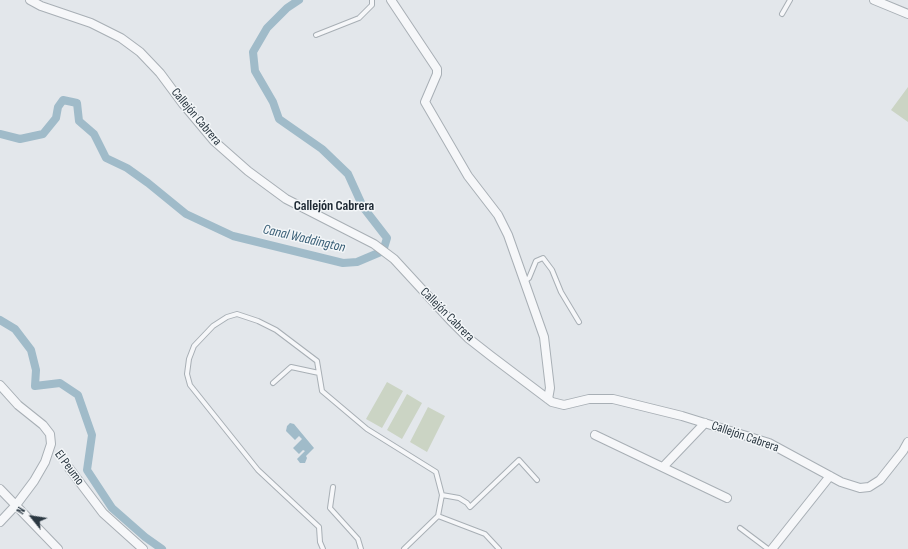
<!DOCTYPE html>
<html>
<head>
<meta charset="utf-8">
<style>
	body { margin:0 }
	#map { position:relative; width:908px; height:549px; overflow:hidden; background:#e3e7eb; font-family:"Sofia Sans Condensed",sans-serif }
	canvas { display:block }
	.north { position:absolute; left:12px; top:497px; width:40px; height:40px; -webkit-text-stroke:3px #f3f6f8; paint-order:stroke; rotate:300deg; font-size:11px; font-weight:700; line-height:16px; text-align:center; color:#2b3842 }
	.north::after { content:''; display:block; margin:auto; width:14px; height:18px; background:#2b3842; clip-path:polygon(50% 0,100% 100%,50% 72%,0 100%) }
</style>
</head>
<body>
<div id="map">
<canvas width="908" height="549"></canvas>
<div class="north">N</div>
</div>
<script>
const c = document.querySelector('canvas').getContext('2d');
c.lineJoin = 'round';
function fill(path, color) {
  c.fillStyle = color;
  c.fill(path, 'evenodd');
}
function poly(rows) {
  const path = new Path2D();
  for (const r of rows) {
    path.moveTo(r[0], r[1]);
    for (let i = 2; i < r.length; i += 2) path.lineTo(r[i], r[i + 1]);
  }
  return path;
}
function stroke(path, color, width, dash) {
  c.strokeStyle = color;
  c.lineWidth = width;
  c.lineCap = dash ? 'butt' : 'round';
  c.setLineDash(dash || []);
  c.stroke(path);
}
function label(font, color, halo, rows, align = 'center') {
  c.font = font + ' "Sofia Sans Condensed",sans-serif';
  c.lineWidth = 3;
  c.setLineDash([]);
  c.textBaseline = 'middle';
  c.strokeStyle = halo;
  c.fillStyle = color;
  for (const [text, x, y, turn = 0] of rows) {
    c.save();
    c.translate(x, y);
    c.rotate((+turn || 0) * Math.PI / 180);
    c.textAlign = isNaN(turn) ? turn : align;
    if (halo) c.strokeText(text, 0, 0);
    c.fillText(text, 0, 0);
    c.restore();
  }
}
fill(poly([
	[908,87,908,122,891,110],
	[387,382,403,391,382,428,366,419],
	[407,394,422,403,402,439,387,430],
	[428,407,445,416,427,452,410,442]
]), '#cbd4c4');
fill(poly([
	[290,423,294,424,314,448,306,456,307,458,305,463,300,463,297,459,305,451,303,450,299,454,293,448,302,439,299,436,295,440,286,431,287,426]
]), '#a0bbc9');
stroke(poly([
	[0,134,20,139,43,134,56,118,58,107,63,100,77,103,79,121,94,134,106,158,127,168,148,183,186,214,233,236,343,263,357,262,383,251,387,238,363,207,348,174,322,149,279,119,273,102,255,71,253,52,267,28,287,8,299,0],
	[0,320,15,329,31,350,36,370,35,386,60,383,78,395,92,435,87,470,112,508,145,537,162,549]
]), '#a0bbc9', 8);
const lane = poly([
	[782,14,790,0],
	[316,35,359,18,372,5,372,0],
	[525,281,529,278,536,261,543,258,552,270,561,292,579,322],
	[273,383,291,367,319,373],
	[333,487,330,508,358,539,361,549],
	[438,516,485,534,499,549],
	[740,528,768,549],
	[323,549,320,542,319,527,258,470,190,385,187,374,189,359,194,346,213,326,227,317,237,314,258,321,276,330,317,361,322,391,367,429,436,472,442,495],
	[404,549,438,516,442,495,459,498,467,503,470,507,519,460,537,480]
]);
const street = poly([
	[30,0,41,6,91,23,121,38,140,52,160,73,183,104,214,141,248,171,286,199,374,244,394,259,452,322,468,338,491,356,552,402,564,405,589,399,613,399,682,416,769,443,841,482,860,488,869,487,880,480,903,451,908,442],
	[391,0,437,69,437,74,425,102,468,176,498,215,508,235,544,337,550,388,548,399],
	[874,0,908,14],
	[0,385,18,405,43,425,50,434,51,444,45,462,34,481,16,505,0,522],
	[595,435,727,498],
	[663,467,705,423],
	[69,468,103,513,143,549],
	[0,489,58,549],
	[772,549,830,476]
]);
stroke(lane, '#a8afb5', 6);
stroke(street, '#a8afb5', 10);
stroke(poly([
	[57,452,64,462]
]), '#bdc2c6', 1.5, [3, 3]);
stroke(lane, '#f6f7f9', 4);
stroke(street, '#f6f7f9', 8);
label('13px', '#2b3842', '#f3f6f8', [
	["Callejón Cabrera",196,117,50],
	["Callejón Cabrera",447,315,45],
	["Callejón Cabrera",745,437,19],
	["El Peumo",69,468,53]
]);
label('bold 14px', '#1d2833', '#f3f6f8', [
	["Callejón Cabrera",334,206]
]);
label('italic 14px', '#375d75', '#f3f6f8', [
	["Canal Waddington",304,239,13]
]);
</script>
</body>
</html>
